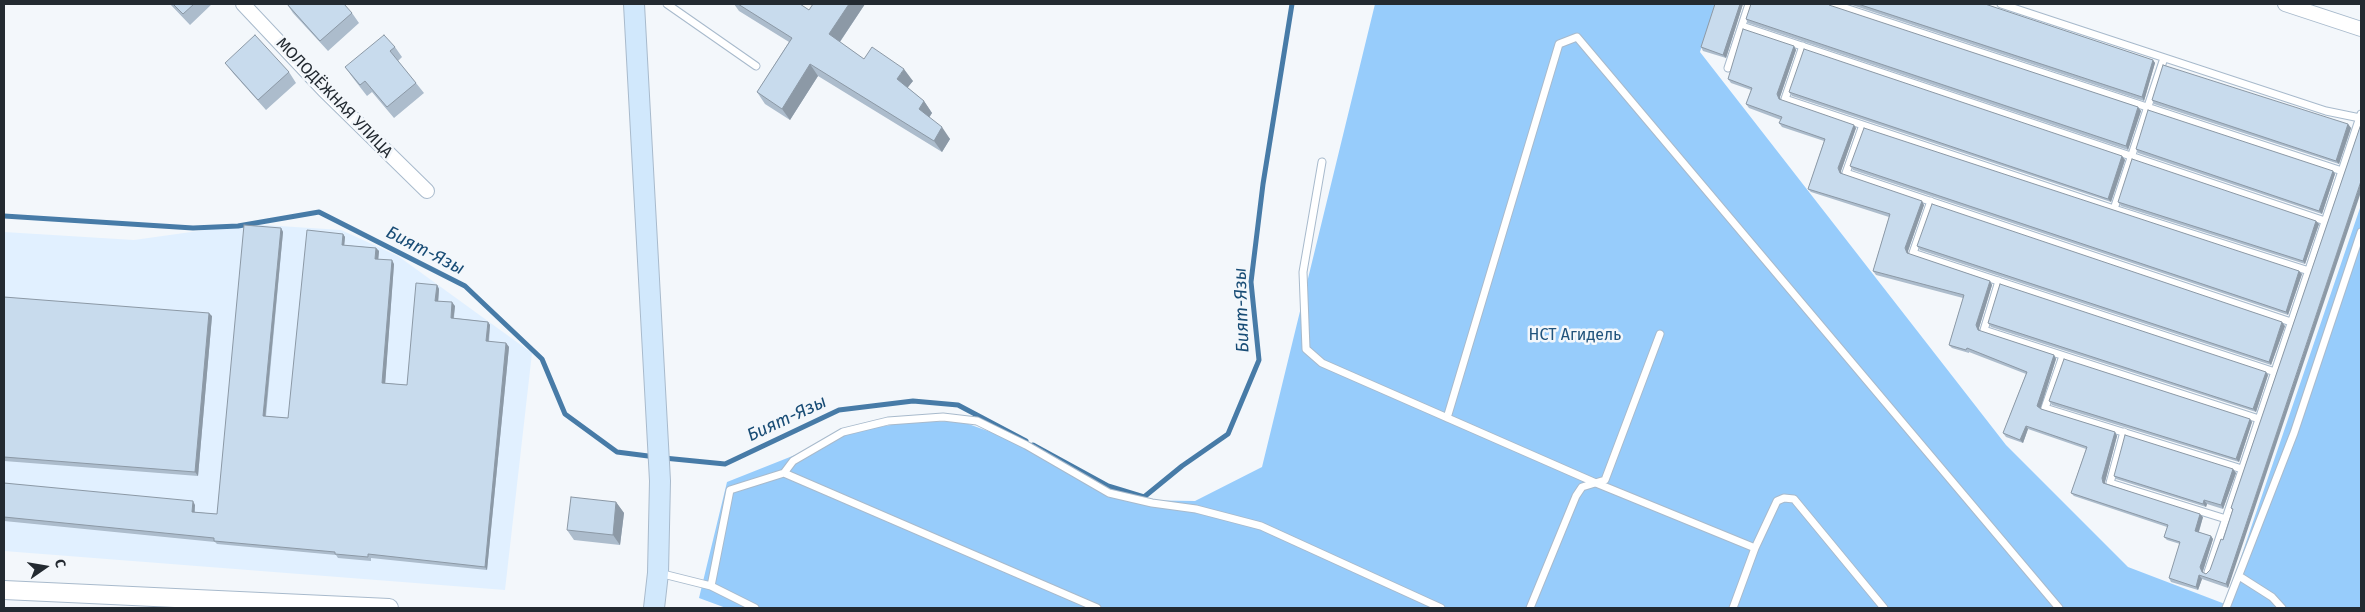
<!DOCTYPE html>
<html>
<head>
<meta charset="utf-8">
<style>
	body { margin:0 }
	#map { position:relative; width:2365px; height:612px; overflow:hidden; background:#f3f7fb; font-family:"Fira Sans",sans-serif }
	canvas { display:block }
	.frame { position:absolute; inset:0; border:5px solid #232a31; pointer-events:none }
	.north { position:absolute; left:20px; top:542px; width:50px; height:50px; -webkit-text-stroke:4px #f3f7fb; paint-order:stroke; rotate:77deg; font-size:14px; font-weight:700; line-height:20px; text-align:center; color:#232a31 }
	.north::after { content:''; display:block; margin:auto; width:18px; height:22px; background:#232a31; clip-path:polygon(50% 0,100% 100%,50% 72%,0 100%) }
</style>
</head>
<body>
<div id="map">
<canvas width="2365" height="612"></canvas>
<div class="frame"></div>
<div class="north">С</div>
</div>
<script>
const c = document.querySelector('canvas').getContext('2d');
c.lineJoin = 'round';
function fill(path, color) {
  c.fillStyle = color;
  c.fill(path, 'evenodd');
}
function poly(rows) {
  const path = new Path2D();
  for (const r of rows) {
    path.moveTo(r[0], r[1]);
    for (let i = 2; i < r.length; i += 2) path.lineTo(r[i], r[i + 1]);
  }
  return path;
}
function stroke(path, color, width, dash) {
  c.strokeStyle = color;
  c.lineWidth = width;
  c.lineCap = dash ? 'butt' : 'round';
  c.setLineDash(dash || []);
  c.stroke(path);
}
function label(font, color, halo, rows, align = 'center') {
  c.font = font + ' "Fira Sans",sans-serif';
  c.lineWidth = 5;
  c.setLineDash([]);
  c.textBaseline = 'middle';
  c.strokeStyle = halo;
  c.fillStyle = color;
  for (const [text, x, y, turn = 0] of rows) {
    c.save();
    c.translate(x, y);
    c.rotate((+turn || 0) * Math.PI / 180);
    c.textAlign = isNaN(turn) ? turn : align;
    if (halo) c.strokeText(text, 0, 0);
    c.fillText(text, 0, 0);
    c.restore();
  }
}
fill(poly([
	[248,224,341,230,398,256,532,353,505,590,4,551,4,232,134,240]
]), '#e1f0ff');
fill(poly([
	[1375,4,1715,4,1700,52,2006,445,2128,567,2225,604,2361,205,2361,608,726,608,699,598,727,482,858,430,911,422,960,421,1013,440,1129,500,1195,501,1262,467]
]), '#97ccfb');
stroke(poly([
	[4,216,193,228,238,226,319,212,465,286,542,359,565,414,617,452,656,457],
	[1033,445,1108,486,1144,497,1182,466,1228,434,1259,360,1251,282,1263,184,1292,4],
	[664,458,725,464,839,410,913,401,958,405,1026,441]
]), '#477ba7', 5);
const service = poly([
	[667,4,756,66],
	[1833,4,2342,171],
	[2001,4,2326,111,2360,118],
	[1742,26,2325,221],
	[1803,46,1785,99,2114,209,2309,271],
	[1728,68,1749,4],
	[1863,125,1846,173,2291,322],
	[1322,162,1303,272,1306,349,1322,363,1596,483,1755,548,1777,501,1784,498,1794,499,1884,608],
	[1931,201,1913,253,2275,372],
	[2114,209,2164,58],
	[1999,281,1984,330,2259,419],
	[2063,356,2045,408,2242,469],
	[1447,418,1559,44,1577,37,2059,608],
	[2124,432,2110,483,2226,519],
	[784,473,793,461,843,432,888,421,943,417,977,421,1026,445,1109,493,1152,503,1196,509,1261,526,1441,608],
	[2208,572,2361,114],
	[659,573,711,586,755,608],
	[2239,576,2272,597,2282,608],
	[711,586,730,490,784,473,1097,608],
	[1530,608,1576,496,1582,487,1605,480,1660,334],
	[1733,608,1755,548],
	[2226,608,2294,433,2361,232]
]);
const minor = poly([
	[243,4,324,90,427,191],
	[2285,4,2361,29]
]);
const tertiary = poly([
	[4,590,389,608]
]);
const secondary = poly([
	[634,4,660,481,658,573,654,608]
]);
stroke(service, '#a8bacc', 9);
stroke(minor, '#a8bacc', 16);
stroke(tertiary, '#a8bacc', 20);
stroke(secondary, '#a8bacc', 22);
stroke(service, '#fff', 7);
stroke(minor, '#fff', 14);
stroke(tertiary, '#fff', 18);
stroke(secondary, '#d1e8fc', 20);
fill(poly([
	[170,4,212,4,190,25],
	[287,4,352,13,359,23,328,51,293,13],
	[734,4,800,4,809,10,865,4,840,42,864,59,913,81,907,87,924,101,932,113,929,117,950,139,942,152,818,76,790,120,765,104,757,92,789,42,739,11],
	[1715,4,1743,4,1726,58,1703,51,1701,47],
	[1751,4,1828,4,1829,6,2138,107,2141,111,2128,150,1748,23,1746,19],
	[1849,4,1985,4,2153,60,2155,63,2144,101],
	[1794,46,1796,50,1780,97,1781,100,1856,128,1841,171,1842,174,1924,205,1908,251,1909,254,1990,281,1992,285,1979,328,1980,331,2054,355,2056,359,2040,409,2115,432,2117,436,2105,482,2105,483,2203,517,2199,532,2211,536,2213,539,2203,571,2203,573,2206,574,2210,570,2223,540,2233,511,2231,508,2361,124,2228,588,2202,579,2198,590,2171,582,2169,578,2180,544,2167,540,2164,537,2167,527,2074,496,2071,493,2086,449,2028,429,2023,443,2006,437,2003,433,2026,374,1969,352,1969,353,1952,348,1949,345,1963,298,1876,275,1873,271,1889,217,1811,192,1808,189,1824,141,1782,127,1779,123,1781,120,1749,108,1746,104,1751,90,1731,83,1728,79],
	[395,47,402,57,398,61,416,83,424,93,394,118,372,92,367,96,353,78,345,67],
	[225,63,289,72,296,83,266,110,233,73],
	[1789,92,2122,156,2125,160,2111,202,1792,96],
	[2152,100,2348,124,2351,128,2339,164,2154,104],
	[2136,149,2333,171,2335,174,2322,214,2138,153],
	[1850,166,2299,271,2302,274,2288,315,1853,170],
	[2118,202,2316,221,2319,224,2305,264,2121,206],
	[281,228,283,232,266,416,288,418,343,234,345,237,344,245,376,248,379,251,378,259,394,264,385,383,407,385,437,285,439,289,438,301,455,306,454,318,488,322,490,325,489,342,506,343,509,347,487,570,371,558,371,561,338,558,336,555,217,544,215,542,4,521,4,483,195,505,195,512,217,514],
	[1917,246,2285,326,2271,365,1920,250],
	[4,297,212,316,198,476,4,461],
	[1988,323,2266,372,2268,375,2256,412,1991,327],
	[2049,401,2250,419,2252,422,2239,462,2052,405],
	[2233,469,2236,473,2223,509,2207,504,2206,507,2116,479,2114,476],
	[616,502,624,513,620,545,574,540,567,530]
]), '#acbccc');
fill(poly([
	[849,4,865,4,837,46,829,34],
	[1740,4,1743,4,1726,58,1723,55],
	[1794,46,1796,50,1780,97,1781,103,1779,99,1777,94],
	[2153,60,2155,63,2144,101,2142,97],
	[810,64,818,76,790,120,782,109],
	[904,69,913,81,905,91,897,79],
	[924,101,932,113,927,121,919,109],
	[2138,107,2141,111,2128,150,2126,146],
	[2348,124,2351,128,2339,164,2336,161],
	[1854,125,1856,128,1841,171,1842,177,1840,173,1838,168],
	[942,127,950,139,942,152,934,141],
	[2122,156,2125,160,2111,202,2108,199],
	[2333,171,2335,174,2322,214,2319,211],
	[2361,181,2361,192,2228,588,2226,584],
	[1922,201,1924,205,1908,251,1909,257,1907,253,1905,248],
	[2316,221,2319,224,2305,264,2303,261],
	[281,228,283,232,265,419,263,416],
	[343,234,345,237,344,248,342,245],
	[376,248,379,251,378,263,375,259],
	[392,260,394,264,385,386,382,383],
	[2299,271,2302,274,2288,315,2286,312],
	[1990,281,1992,285,1979,328,1980,334,1978,330,1976,325],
	[437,285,439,289,438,304,435,301],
	[452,302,455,306,453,322,451,318],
	[209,313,212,316,198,476,195,472],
	[488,322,490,325,488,345,486,341],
	[2282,322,2285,326,2271,365,2269,362],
	[506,343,509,347,487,570,485,567],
	[2054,355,2056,359,2040,410,2037,406],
	[2266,372,2268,375,2256,412,2253,409],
	[2250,419,2252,422,2239,462,2236,459],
	[2026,426,2028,429,2023,443,2020,440],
	[2115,432,2117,436,2105,482,2106,486,2103,483,2102,478],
	[2233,469,2236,473,2223,509,2221,505],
	[2204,500,2207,504,2206,507,2203,504],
	[193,501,195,505,194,515,192,512],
	[616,502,624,513,620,545,613,535],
	[2200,514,2203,517,2198,534,2195,531],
	[2211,536,2213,539,2203,571,2204,576,2202,572,2200,567],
	[2199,575,2202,579,2198,590,2196,587]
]), '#8c99a6');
const building = poly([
	[173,4,194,4,183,14,173,4],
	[287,4,344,4,352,13,320,41,287,4],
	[738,4,800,4,809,10,813,4,849,4,829,34,864,59,872,47,904,69,897,79,924,101,919,109,942,127,934,141,810,64,782,109,757,92,792,38,738,4],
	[1715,4,1740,4,1723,55,1701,47,1715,4],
	[1751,4,1828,4,1829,5,2138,107,2126,146,1746,19,1751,4],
	[1858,4,1985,4,2153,60,2142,97,1858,4],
	[1743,29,1794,46,1777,94,1779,99,1854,125,1838,168,1840,173,1922,201,1905,248,1907,253,1990,281,1976,325,1978,330,2054,355,2037,406,2041,409,2115,432,2102,478,2103,483,2200,514,2195,531,2211,536,2200,567,2202,572,2206,574,2210,570,2221,539,2223,540,2233,509,2231,508,2361,124,2361,181,2226,584,2199,575,2196,587,2169,578,2180,542,2164,537,2168,525,2071,493,2087,447,2026,426,2020,440,2003,433,2027,372,1967,348,1966,350,1949,345,1964,295,1873,271,1890,214,1808,189,1825,139,1779,123,1782,117,1746,104,1752,88,1728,79,1743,29],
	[255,35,289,72,258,100,225,63,255,35],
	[384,35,395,47,390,51,416,83,387,107,365,81,360,85,345,67,384,35],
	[1804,49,2122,156,2108,199,1789,92,1804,49],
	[2163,65,2348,124,2336,161,2152,100,2163,65],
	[2148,110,2333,171,2319,211,2136,149,2148,110],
	[1864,128,2299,271,2286,312,1850,166,1864,128],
	[2132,159,2316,221,2303,261,2118,202,2132,159],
	[1932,204,2282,322,2269,362,1917,246,1932,204],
	[244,225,281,228,263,416,288,418,307,230,343,234,342,245,376,248,375,259,392,260,382,383,407,385,416,283,437,285,435,301,452,302,451,318,488,322,486,341,506,343,485,567,368,554,368,557,335,554,335,552,214,541,214,538,4,517,4,483,193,501,192,512,217,514,244,225],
	[2000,284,2266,372,2253,409,1988,323,2000,284],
	[4,297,209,313,195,472,4,457,4,297],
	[2064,359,2250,419,2236,459,2049,401,2064,359],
	[2125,435,2233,469,2221,505,2204,500,2203,504,2114,476,2125,435],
	[571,497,616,502,613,535,567,530,571,497]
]);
fill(building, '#c8dbed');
stroke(building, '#8c99a6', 1);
label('16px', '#232a31', '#f3f7fb', [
	["МОЛОДЁЖНАЯ УЛИЦА",334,98,46]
]);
label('16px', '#20537c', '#f3f7fb', [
	["НСТ Агидель",1575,336]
]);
label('italic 18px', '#184c75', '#f3f7fb', [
	["Бият-Язы",425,251,27],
	["Бият-Язы",1242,310,-92],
	["Бият-Язы",787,419,-25]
]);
</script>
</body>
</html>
